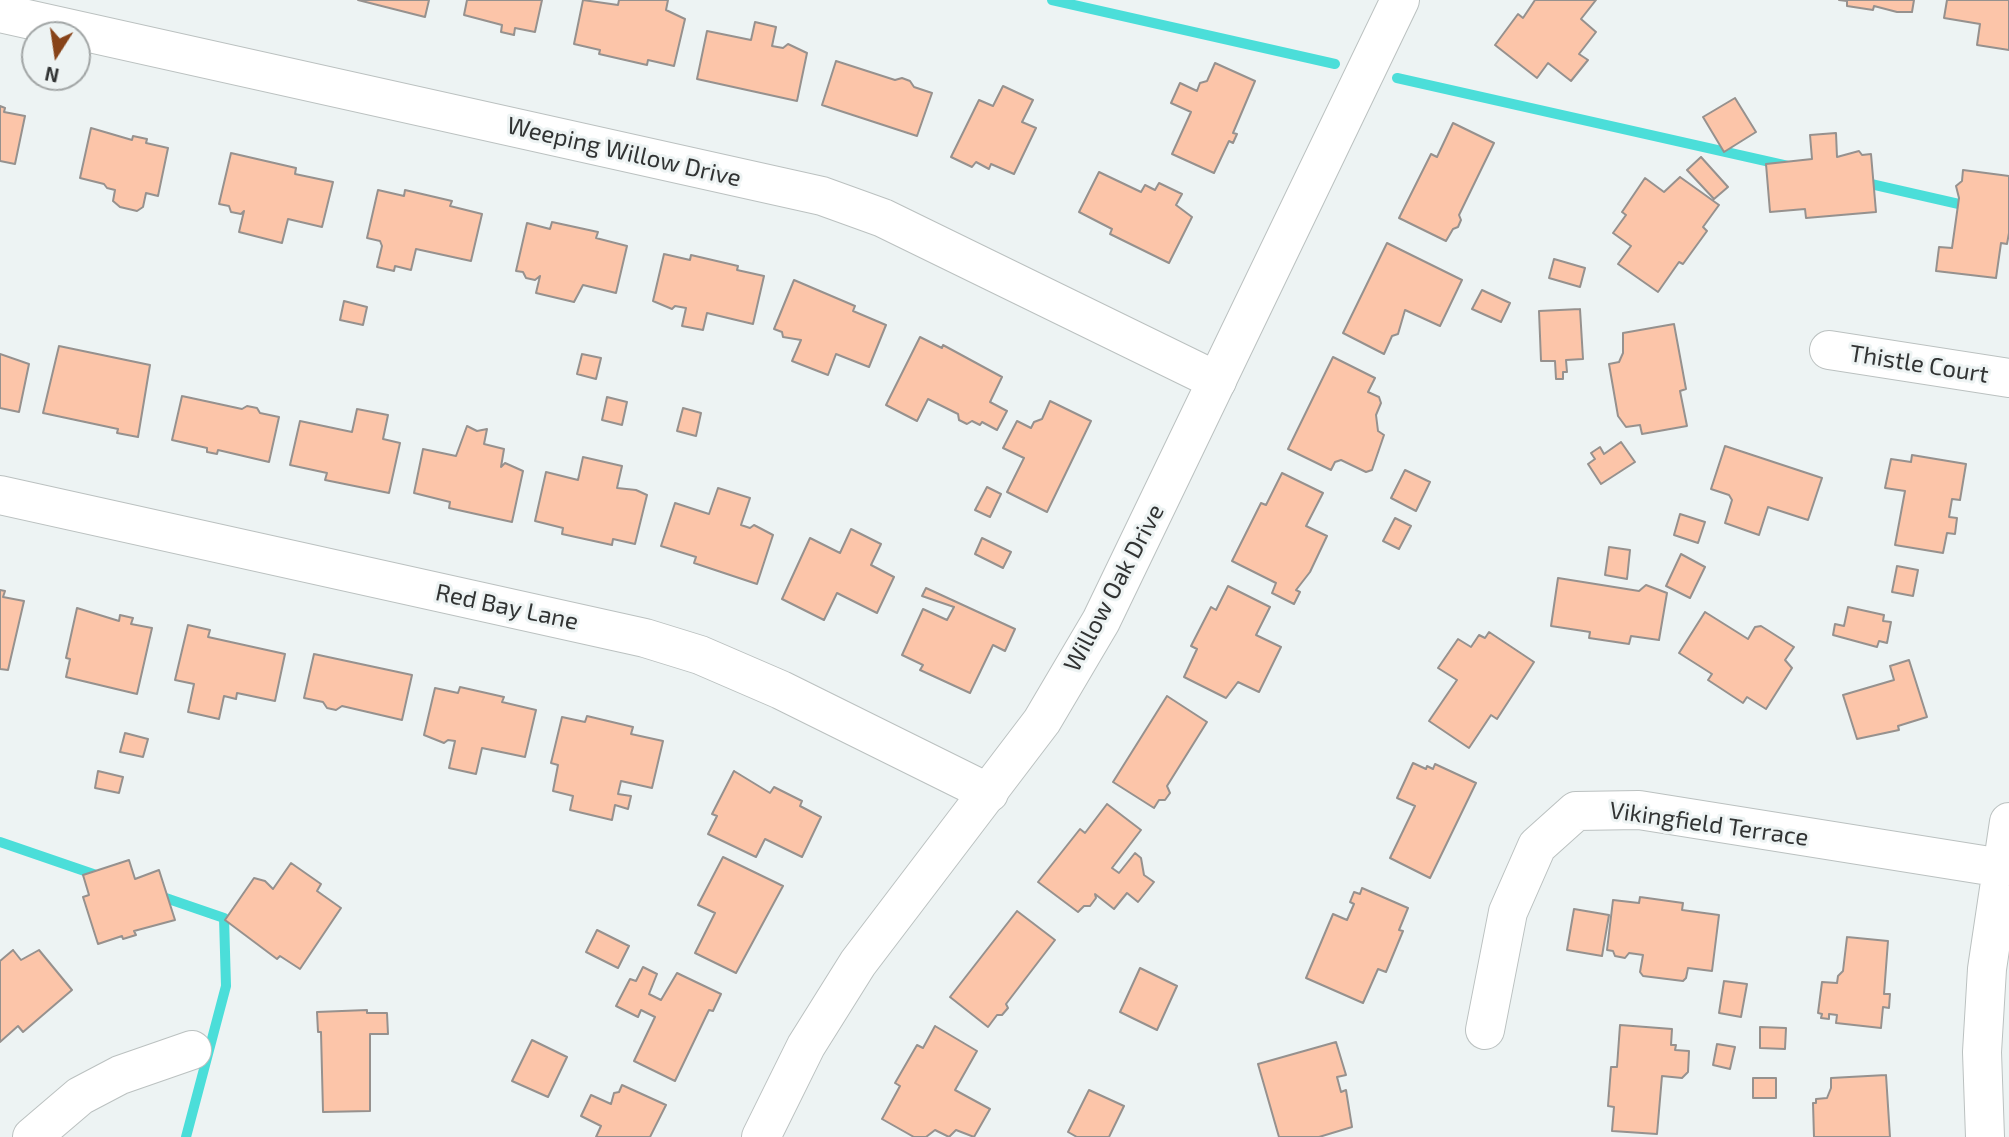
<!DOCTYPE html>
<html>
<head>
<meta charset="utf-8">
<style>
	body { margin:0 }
	#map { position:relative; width:2009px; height:1137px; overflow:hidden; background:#edf3f3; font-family:"Exo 2",sans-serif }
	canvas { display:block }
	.north { position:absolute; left:21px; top:21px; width:70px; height:70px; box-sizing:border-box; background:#edf3f3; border:2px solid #a2a6a6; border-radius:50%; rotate:192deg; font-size:19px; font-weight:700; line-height:28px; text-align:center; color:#313333 }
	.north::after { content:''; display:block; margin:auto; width:24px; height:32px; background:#874319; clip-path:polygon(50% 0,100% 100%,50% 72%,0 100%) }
</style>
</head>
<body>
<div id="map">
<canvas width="2009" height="1137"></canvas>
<div class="north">N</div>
</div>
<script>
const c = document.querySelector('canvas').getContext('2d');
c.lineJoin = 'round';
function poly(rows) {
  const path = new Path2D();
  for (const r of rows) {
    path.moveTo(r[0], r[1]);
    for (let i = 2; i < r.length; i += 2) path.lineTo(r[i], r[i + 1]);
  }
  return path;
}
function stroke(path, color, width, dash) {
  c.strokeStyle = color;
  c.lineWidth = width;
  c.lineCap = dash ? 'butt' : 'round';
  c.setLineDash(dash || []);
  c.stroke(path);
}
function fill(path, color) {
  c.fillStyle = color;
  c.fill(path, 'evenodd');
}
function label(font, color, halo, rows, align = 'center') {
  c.font = font + ' "Exo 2",sans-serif';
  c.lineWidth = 6;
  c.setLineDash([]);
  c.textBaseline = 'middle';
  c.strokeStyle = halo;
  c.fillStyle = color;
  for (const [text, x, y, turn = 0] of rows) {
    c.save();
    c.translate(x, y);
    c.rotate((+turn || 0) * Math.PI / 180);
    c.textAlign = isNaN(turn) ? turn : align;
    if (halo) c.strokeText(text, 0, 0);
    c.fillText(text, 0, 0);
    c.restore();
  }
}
stroke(poly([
	[1052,0,1335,64],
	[1397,78,1788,166],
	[1862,182,1972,207],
	[0,842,102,877],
	[157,895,224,918,226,986,186,1137]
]), '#4bded9', 10);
const building = poly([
	[358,0,429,0,425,17,358,0],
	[467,0,542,0,535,32,515,28,514,35,501,32,502,25,464,15,467,0],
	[583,0,618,5,619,0,668,0,666,10,685,19,674,66,648,60,647,65,599,54,600,50,574,44,583,0],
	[1596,0,1581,19,1596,32,1579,54,1588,60,1571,81,1548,63,1537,78,1495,45,1518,14,1523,18,1535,0,1596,0],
	[1839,0,1914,0,1912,12,1897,12,1874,6,1873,10,1847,6,1847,1,1839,0],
	[1947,0,2009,0,2009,50,1977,45,1980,24,1944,18,1947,0],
	[755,22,776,27,772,46,783,48,788,44,807,53,797,101,697,79,707,31,751,40,755,22],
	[836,61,895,80,902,78,910,81,914,87,932,93,917,136,822,105,836,61],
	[1215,63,1255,81,1233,133,1237,134,1233,143,1229,141,1214,173,1172,154,1191,112,1171,103,1180,83,1197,91,1200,83,1207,81,1215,63],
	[1003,86,1033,100,1022,122,1036,128,1014,174,991,164,989,169,976,162,972,167,951,157,979,100,993,106,1003,86],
	[1735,98,1756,132,1724,152,1703,117,1735,98],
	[0,106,5,108,4,112,25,116,15,164,0,161,0,106],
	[1453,123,1494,143,1459,215,1461,220,1458,227,1453,229,1446,241,1399,218,1431,154,1437,157,1453,123],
	[91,128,132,140,133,136,147,139,146,143,168,148,158,196,146,193,143,207,137,211,120,207,113,201,115,190,107,188,104,184,80,178,91,128],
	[1836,133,1837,157,1859,151,1862,155,1871,154,1876,212,1806,218,1805,209,1770,212,1766,164,1812,159,1810,135,1836,133],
	[231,153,296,168,295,174,333,182,322,227,288,219,282,243,239,232,244,211,241,214,231,212,229,206,219,204,231,153],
	[1701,157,1728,187,1714,199,1687,170,1701,157],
	[1963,170,2009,176,2009,233,2007,244,2001,243,1996,278,1936,271,1939,247,1952,248,1959,198,1956,186,1962,181,1963,170],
	[1099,172,1141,192,1145,185,1155,190,1159,183,1182,194,1176,205,1192,217,1169,263,1110,234,1112,229,1079,212,1099,172],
	[1680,177,1719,205,1703,227,1707,231,1683,264,1679,262,1658,292,1618,264,1631,246,1613,233,1626,215,1622,212,1645,178,1664,192,1680,177],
	[378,190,404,196,405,190,452,201,450,206,482,214,471,261,416,249,411,270,395,266,394,271,377,267,382,246,380,241,367,238,378,190],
	[552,222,598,232,596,238,627,246,616,293,583,285,574,302,536,293,540,276,535,280,526,278,523,272,516,271,527,223,550,229,552,222],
	[1387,243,1462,280,1440,326,1405,310,1398,334,1392,336,1384,354,1343,333,1387,243],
	[664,254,690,260,691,255,738,266,737,270,764,276,753,324,707,313,703,330,682,326,686,308,675,306,672,309,653,301,664,254],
	[1554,259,1585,268,1580,287,1549,278,1554,259],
	[794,280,855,306,853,311,886,325,869,367,836,354,828,375,792,361,801,340,783,337,782,332,774,329,794,280],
	[1482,290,1510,303,1501,322,1472,309,1482,290],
	[344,301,367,307,363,325,340,320,344,301],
	[1580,309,1583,359,1566,360,1567,372,1563,372,1563,379,1556,379,1555,361,1541,361,1539,311,1580,309],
	[1674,324,1686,389,1680,391,1687,426,1642,434,1640,425,1626,427,1618,416,1609,364,1619,362,1623,353,1623,333,1674,324],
	[920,337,942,348,943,345,1002,377,990,402,1007,411,997,430,982,422,980,425,972,421,967,424,959,420,958,414,928,399,917,421,886,405,920,337],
	[59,346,150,365,138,437,117,433,118,429,43,413,59,346],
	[0,354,29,364,19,412,0,408,0,354],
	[582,354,601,358,596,379,577,374,582,354],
	[1333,357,1375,378,1368,392,1379,397,1381,403,1376,415,1378,431,1384,435,1372,470,1366,472,1341,460,1335,462,1331,470,1288,449,1333,357],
	[182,396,242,409,247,406,257,408,260,413,279,417,269,462,218,450,217,454,207,452,207,448,172,440,182,396],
	[607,397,627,402,622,425,602,420,607,397],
	[1050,401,1091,421,1047,512,1007,492,1024,458,1003,448,1017,421,1031,428,1034,422,1042,419,1050,401],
	[683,408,701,413,696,436,677,431,683,408],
	[357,409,388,415,383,439,400,443,389,493,325,480,327,473,290,465,300,421,352,432,357,409],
	[467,426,477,431,487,429,484,444,504,449,501,467,505,463,523,471,512,522,449,508,450,502,414,493,423,449,456,456,467,426],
	[1621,442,1635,462,1601,484,1588,464,1595,459,1591,453,1600,447,1604,454,1621,442],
	[1725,446,1822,478,1808,520,1768,507,1759,535,1725,523,1732,500,1729,495,1711,489,1725,446],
	[1912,455,1966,464,1960,500,1952,499,1949,517,1957,518,1955,534,1947,533,1943,553,1895,545,1905,491,1885,488,1891,459,1911,462,1912,455],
	[583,457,622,466,617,488,636,490,647,495,635,544,613,539,612,545,562,534,563,528,535,521,546,472,578,480,583,457],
	[1405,470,1430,482,1416,511,1391,498,1405,470],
	[1282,473,1323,493,1306,526,1327,536,1310,572,1296,590,1300,592,1294,604,1272,593,1276,583,1232,561,1261,503,1266,505,1282,473],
	[987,487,1001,494,990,517,975,510,987,487],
	[718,488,750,498,741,525,750,528,754,525,773,535,757,584,694,563,696,557,661,546,675,503,709,514,718,488],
	[1680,514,1705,522,1698,543,1674,535,1680,514],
	[1395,518,1411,526,1399,549,1383,541,1395,518],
	[851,529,881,544,871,565,894,577,877,613,837,593,824,620,782,599,810,538,840,553,851,529],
	[982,538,1011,552,1003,568,975,554,982,538],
	[1609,547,1630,550,1627,579,1605,575,1609,547],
	[1681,554,1705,567,1690,598,1666,586,1681,554],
	[1897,566,1918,570,1913,596,1892,592,1897,566],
	[1558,578,1639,591,1646,585,1667,593,1659,640,1631,636,1629,644,1589,638,1590,632,1551,626,1558,578],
	[1228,586,1270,607,1256,635,1281,647,1259,692,1238,682,1226,698,1184,677,1197,649,1191,646,1211,607,1216,610,1228,586],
	[926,588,1015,629,1005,651,993,645,970,693,920,670,923,665,902,655,923,609,947,620,954,607,922,596,926,588],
	[0,590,5,591,3,597,24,601,8,670,0,669,0,590],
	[1848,607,1884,615,1883,621,1891,622,1887,643,1879,641,1877,647,1833,635,1835,624,1844,626,1848,607],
	[77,608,119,621,120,615,133,618,131,624,152,628,137,694,66,677,70,659,66,658,77,608],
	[1705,612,1748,639,1755,627,1761,626,1794,647,1785,660,1792,668,1766,709,1747,697,1743,703,1708,680,1712,674,1679,653,1705,612],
	[188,625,210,630,208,637,285,654,275,701,237,693,236,699,224,696,219,719,188,712,194,684,175,680,188,625],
	[1489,632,1534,662,1497,719,1491,715,1469,748,1429,721,1457,680,1438,668,1458,639,1471,647,1479,635,1485,638,1489,632],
	[314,654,412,675,402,720,342,706,336,710,327,708,323,702,304,698,314,654],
	[1909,660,1927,717,1898,726,1899,730,1857,739,1843,695,1894,680,1890,666,1909,660],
	[460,687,504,697,502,702,536,710,525,757,482,748,476,774,449,768,455,741,448,740,444,743,424,735,435,688,458,693,460,687],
	[1167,696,1207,722,1167,786,1170,793,1165,800,1159,800,1154,808,1113,782,1167,696],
	[587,716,633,727,631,734,663,741,652,788,621,781,618,794,631,796,628,809,615,805,612,820,570,810,573,796,553,791,558,765,551,763,562,717,585,722,587,716],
	[125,733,148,739,143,757,120,752,125,733],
	[1413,763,1426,769,1427,766,1433,769,1435,764,1476,783,1430,878,1390,858,1415,806,1397,798,1413,763],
	[98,771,123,777,119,793,95,788,98,771],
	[734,771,770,793,774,787,802,801,800,806,821,817,802,857,765,839,756,857,708,834,717,816,712,814,734,771],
	[1107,804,1141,830,1112,868,1119,873,1135,853,1141,858,1144,875,1154,882,1138,902,1127,893,1114,909,1095,894,1096,898,1090,906,1084,906,1078,912,1038,882,1080,829,1085,833,1107,804],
	[723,857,783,886,736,973,695,953,715,913,698,905,723,857],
	[129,860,135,879,159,870,175,920,134,931,136,935,123,939,122,936,98,944,83,897,89,895,83,875,129,860],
	[291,863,321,884,317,891,341,908,300,969,280,956,277,959,225,920,254,878,265,881,273,889,291,863],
	[1362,888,1408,908,1399,930,1403,931,1386,972,1378,969,1363,1003,1306,978,1333,914,1347,920,1354,904,1350,902,1354,892,1360,894,1362,888],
	[1640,897,1683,903,1682,910,1719,915,1712,971,1688,968,1686,978,1683,981,1643,976,1640,972,1643,955,1629,953,1625,958,1615,956,1613,951,1607,950,1613,900,1639,903,1640,897],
	[1574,909,1609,915,1602,956,1567,950,1574,909],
	[1017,911,1055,940,1006,1004,1008,1008,1002,1015,997,1015,988,1027,950,997,1017,911],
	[597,930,629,946,618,968,586,952,597,930],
	[1847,937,1888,941,1884,994,1890,994,1889,1008,1883,1007,1881,1028,1836,1023,1837,1015,1829,1014,1829,1019,1821,1018,1822,1014,1818,1013,1822,982,1837,983,1838,976,1843,971,1847,937],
	[13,950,21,960,39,950,72,990,23,1032,18,1026,0,1042,0,961,13,950],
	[643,967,657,974,649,994,661,1000,677,973,721,994,713,1011,709,1010,675,1081,634,1061,655,1017,641,1010,638,1017,616,1006,630,979,636,981,643,967],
	[1140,968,1177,986,1157,1030,1120,1012,1140,968],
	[1724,981,1747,984,1741,1017,1719,1013,1724,981],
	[367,1010,367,1013,387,1013,388,1034,370,1034,370,1111,323,1112,321,1032,318,1032,317,1012,367,1010],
	[1620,1025,1672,1029,1671,1045,1676,1045,1675,1050,1689,1051,1688,1072,1682,1078,1662,1076,1657,1134,1612,1131,1614,1107,1608,1106,1611,1067,1617,1067,1620,1025],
	[935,1026,977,1051,955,1090,990,1109,974,1137,956,1130,949,1137,935,1130,926,1137,914,1137,882,1119,900,1086,895,1083,917,1045,923,1048,935,1026],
	[1760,1027,1786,1028,1785,1049,1760,1048,1760,1027],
	[532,1040,567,1057,548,1097,512,1081,532,1040],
	[1336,1042,1346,1075,1337,1077,1341,1092,1346,1090,1352,1127,1319,1137,1279,1137,1258,1064,1336,1042],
	[1717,1044,1735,1047,1730,1069,1713,1065,1717,1044],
	[1886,1075,1890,1137,1814,1137,1813,1103,1816,1103,1816,1099,1827,1098,1831,1088,1831,1078,1886,1075],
	[1753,1078,1776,1078,1776,1098,1753,1098,1753,1078],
	[622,1085,666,1105,650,1137,596,1137,601,1126,581,1116,591,1095,611,1104,614,1093,619,1092,622,1085],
	[1089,1090,1124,1106,1109,1137,1077,1137,1068,1132,1089,1090]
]);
fill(building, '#fcc5a9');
stroke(building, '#96918e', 2);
const minor = poly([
	[0,13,822,196,883,218,1217,381],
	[1829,350,2009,378],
	[0,495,645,638,700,655,781,690,989,793],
	[1485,1030,1508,912,1537,846,1576,811,1639,810,2002,868],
	[32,1137,80,1096,120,1075,192,1050],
	[1985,1137,1982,1052,1987,969,2009,822]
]);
const tertiary = poly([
	[761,1137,806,1046,858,963,1042,721,1101,621,1400,0]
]);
stroke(minor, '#bbc1c0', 40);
stroke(tertiary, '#bbc1c0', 40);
stroke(minor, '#fff', 38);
stroke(tertiary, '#fff', 38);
label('24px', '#313333', '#edf3f3', [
	["Weeping Willow Drive",624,152,13],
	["Thistle Court",1919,364,9],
	["Willow Oak Drive",1114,588,-62],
	["Red Bay Lane",507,607,12],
	["Vikingfield Terrace",1709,824,8]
]);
</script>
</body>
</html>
